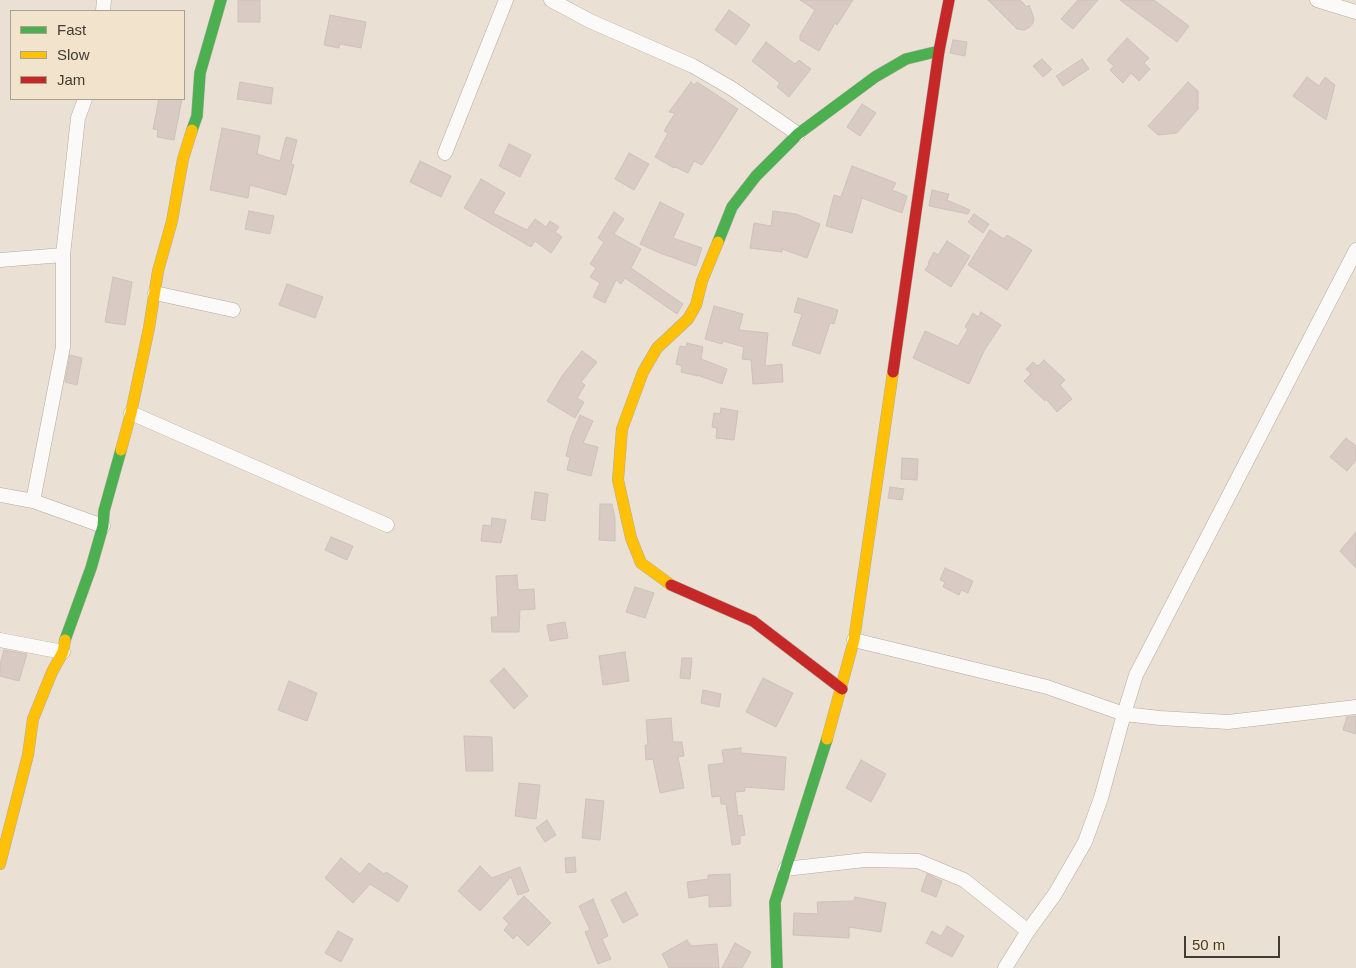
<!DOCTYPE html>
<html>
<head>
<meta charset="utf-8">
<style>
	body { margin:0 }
	#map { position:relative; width:1356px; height:968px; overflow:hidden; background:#eae1d4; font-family:Helvetica,sans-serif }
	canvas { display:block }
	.legend { position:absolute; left:10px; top:10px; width:175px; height:90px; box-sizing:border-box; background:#f2e3cc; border:1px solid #aca08f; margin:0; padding:6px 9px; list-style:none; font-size:15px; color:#423c33 }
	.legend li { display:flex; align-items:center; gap:10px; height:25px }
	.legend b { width:25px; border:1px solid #aca08f }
	.scale { position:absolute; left:1184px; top:936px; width:96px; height:22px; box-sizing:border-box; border:2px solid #423c33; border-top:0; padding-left:6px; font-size:15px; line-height:18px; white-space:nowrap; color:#423c33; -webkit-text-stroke:4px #f2e3cc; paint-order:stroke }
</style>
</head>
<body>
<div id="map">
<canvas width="1356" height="968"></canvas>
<ul class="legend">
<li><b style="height:6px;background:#4caf50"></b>Fast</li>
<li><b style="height:6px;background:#ffc107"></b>Slow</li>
<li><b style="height:6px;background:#c62828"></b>Jam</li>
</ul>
<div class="scale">50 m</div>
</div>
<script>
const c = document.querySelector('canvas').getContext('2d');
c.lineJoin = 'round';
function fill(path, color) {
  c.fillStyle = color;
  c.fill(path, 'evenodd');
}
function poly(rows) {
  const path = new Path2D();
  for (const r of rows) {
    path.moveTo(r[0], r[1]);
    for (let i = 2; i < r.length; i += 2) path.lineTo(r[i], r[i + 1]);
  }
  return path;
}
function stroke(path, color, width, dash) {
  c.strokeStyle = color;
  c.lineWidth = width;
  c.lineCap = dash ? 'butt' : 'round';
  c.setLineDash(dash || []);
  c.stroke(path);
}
const building = poly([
	[238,0,260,0,260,22,238,22,238,0],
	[800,0,853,0,837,25,835,23,819,51,800,40,800,35,815,10,800,0],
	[988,0,1020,0,1027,7,1029,5,1034,18,1033,23,1030,27,1024,30,1017,29,988,0],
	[1078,0,1098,0,1073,29,1061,19,1078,0],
	[1120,0,1154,0,1189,26,1177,42,1120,0],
	[729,10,750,25,736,45,715,30,729,10],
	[330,15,366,22,361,48,340,44,339,48,324,45,330,15],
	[1127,38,1149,58,1144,63,1150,69,1139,81,1131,73,1123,83,1110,70,1114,66,1107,60,1127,38],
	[953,40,967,42,965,56,950,53,953,40],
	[766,42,795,64,799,60,811,69,789,97,777,87,780,83,752,61,766,42],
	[1042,59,1052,69,1043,77,1033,66,1042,59],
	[1082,59,1089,69,1063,86,1056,76,1082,59],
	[1307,77,1319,86,1325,77,1335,85,1326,120,1293,96,1307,77],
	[240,82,273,88,271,104,237,99,240,82],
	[691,82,694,85,697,82,738,109,702,165,694,161,688,173,675,167,674,168,655,157,668,133,664,131,675,113,669,112,691,82],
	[1188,82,1198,91,1198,109,1177,133,1158,135,1148,126,1188,82],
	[159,99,182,99,174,140,157,137,158,130,153,129,159,99],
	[862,104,876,113,860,136,847,127,862,104],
	[222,128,260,136,257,154,280,161,286,137,297,140,291,164,294,165,286,195,250,185,248,198,210,190,222,128],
	[509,144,531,155,520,177,499,166,509,144],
	[629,153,649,164,634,190,615,179,629,153],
	[420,161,451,176,441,197,410,182,420,161],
	[852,166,896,183,892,190,907,196,902,213,862,198,852,233,826,226,834,195,841,197,852,166],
	[481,179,505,193,493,213,527,230,535,219,546,227,550,221,559,227,555,232,562,237,551,253,535,241,531,247,464,208,481,179],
	[932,190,949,194,947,200,970,210,968,214,929,206,932,190],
	[660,202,684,214,673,238,702,248,696,266,660,253,640,244,660,202],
	[249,211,274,216,270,234,245,229,249,211],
	[773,211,796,214,820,224,807,258,782,249,782,252,750,248,754,223,771,226,773,211],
	[614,212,624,219,614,234,641,249,631,268,683,304,677,314,625,278,621,284,616,280,605,303,593,297,600,283,590,277,596,268,590,264,604,242,598,238,614,212],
	[974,214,989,224,983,233,968,222,974,214],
	[990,230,1004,239,1007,235,1032,250,1007,290,968,265,990,230],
	[947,241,970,256,951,287,925,270,929,264,928,263,934,252,938,255,947,241],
	[113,277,132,282,125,325,105,322,113,277],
	[287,284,323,297,315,318,279,305,287,284],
	[798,298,838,310,834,324,830,323,820,354,792,345,802,314,794,312,798,298],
	[714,306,743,314,739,330,768,333,765,366,782,364,783,382,753,384,751,360,742,359,744,347,723,341,722,344,705,339,714,306],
	[981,312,1001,325,984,351,969,384,913,358,925,331,958,346,968,329,965,327,973,313,978,317,981,312],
	[687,343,703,347,701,359,727,369,722,384,697,375,697,376,681,372,682,366,676,364,680,346,686,347,687,343],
	[582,351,597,362,581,382,585,385,577,398,584,402,575,418,547,401,562,376,582,351],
	[70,355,82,358,77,385,65,382,70,355],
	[1044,360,1065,380,1060,385,1072,399,1057,412,1046,399,1045,401,1024,381,1031,374,1026,369,1033,362,1038,366,1044,360],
	[721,408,738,411,734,440,716,438,717,428,712,427,714,413,720,414,721,408],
	[580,415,593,421,583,443,598,447,591,476,567,470,570,457,566,456,571,436,580,415],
	[1346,438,1356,446,1356,460,1347,471,1330,457,1346,438],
	[902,458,918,459,917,480,901,479,902,458],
	[890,487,904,489,902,500,888,498,890,487],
	[535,492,548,494,545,521,531,519,535,492],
	[600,504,612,504,615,518,615,541,599,540,600,504],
	[492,518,506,520,501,543,481,541,483,525,491,526,492,518],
	[1356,532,1356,568,1340,551,1356,532],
	[331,537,353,546,347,560,325,550,331,537],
	[945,568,973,581,968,593,961,590,959,595,943,587,945,582,940,580,945,568],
	[517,575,518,590,534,589,535,609,520,610,519,632,492,632,491,617,498,617,496,576,517,575],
	[635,587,654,593,645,618,626,612,635,587],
	[565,622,568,638,550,641,547,625,565,622],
	[4,650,27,654,19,681,0,676,0,664,4,650],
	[625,652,629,681,603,685,599,656,625,652],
	[682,658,692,658,690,679,680,678,682,658],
	[504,668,528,696,514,709,490,681,504,668],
	[763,678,793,693,776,727,746,712,763,678],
	[289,681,317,693,307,721,278,710,289,681],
	[703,690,721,694,719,707,701,703,703,690],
	[1356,716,1356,734,1343,730,1347,717,1356,716],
	[671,718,673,742,682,742,684,756,678,757,684,788,660,793,653,759,646,760,645,745,648,745,646,720,671,718],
	[464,736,492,737,493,771,466,771,464,736],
	[741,748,741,753,786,757,784,790,745,787,745,791,735,792,738,816,742,815,745,835,740,836,740,844,732,845,726,804,721,804,720,796,712,797,708,765,724,763,722,750,741,748],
	[861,760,886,774,871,802,846,788,861,760],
	[519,783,540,785,536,819,515,816,519,783],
	[586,799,604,801,600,840,582,838,586,799],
	[547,820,556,835,545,842,536,828,547,820],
	[575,857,576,872,566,873,565,858,575,857],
	[341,858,360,874,369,863,384,874,386,872,408,886,398,902,370,884,353,903,325,878,341,858],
	[480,866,492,878,520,867,529,891,518,895,511,877,480,911,458,891,480,866],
	[730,874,731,906,709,907,709,895,689,898,687,882,708,879,708,875,730,874],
	[927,874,942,881,936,897,921,891,927,874],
	[626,892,638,915,623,923,611,900,626,892],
	[524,896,551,923,528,946,517,935,513,939,504,930,509,924,503,918,524,896],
	[855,897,886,903,881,932,849,927,849,938,793,935,794,913,818,914,817,902,854,901,855,897],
	[593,899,608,936,602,939,611,959,598,964,585,932,590,930,579,906,593,899],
	[947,926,964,936,952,957,926,943,932,931,941,936,947,926],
	[338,931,353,939,341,962,325,953,338,931],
	[687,940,691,946,717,944,719,968,669,968,662,954,687,940],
	[735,943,751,952,742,968,722,968,735,943]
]);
fill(building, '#d9cac3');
stroke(building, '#ccc2bc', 1);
const street = poly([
	[551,0,590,21,693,66,731,88,798,134],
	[1317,0,1356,12],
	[103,11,104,0],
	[445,153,506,0],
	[0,260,63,255],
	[155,293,233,310],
	[131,413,387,525],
	[0,495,33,501,103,526],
	[33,501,63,347,63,255,78,118,85,99],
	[0,640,63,652],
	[854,640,1047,687,1124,714,1160,718,1228,722,1356,707],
	[785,869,865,860,918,861,964,880,1028,931],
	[1005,968,1028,931,1055,894,1085,842,1101,798,1124,714,1136,675,1356,250]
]);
const fast = poly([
	[192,130,197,116,200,73,221,0],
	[718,242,732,207,756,176,798,134,875,77,906,59,939,51],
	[65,640,91,568,103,526,104,511,121,450],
	[777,968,775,902,827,739]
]);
const slow = poly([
	[121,450,131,413,149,328,158,271,172,221,183,159,192,130],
	[671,585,641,563,631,538,618,480,622,429,643,372,657,348,688,319,696,305,702,281,718,242],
	[827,739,854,640,893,372],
	[0,864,28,755,33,719,52,672,63,652,65,640]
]);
const jam = poly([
	[893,372,939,51,949,0],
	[671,585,753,621,842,689]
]);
stroke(street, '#b1aba0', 15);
stroke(fast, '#b1aba0', 12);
stroke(slow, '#b1aba0', 12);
stroke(jam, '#b1aba0', 12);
stroke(street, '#fcfaf9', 14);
stroke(fast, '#4caf50', 11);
stroke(slow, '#ffc107', 11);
stroke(jam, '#c62828', 11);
</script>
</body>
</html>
